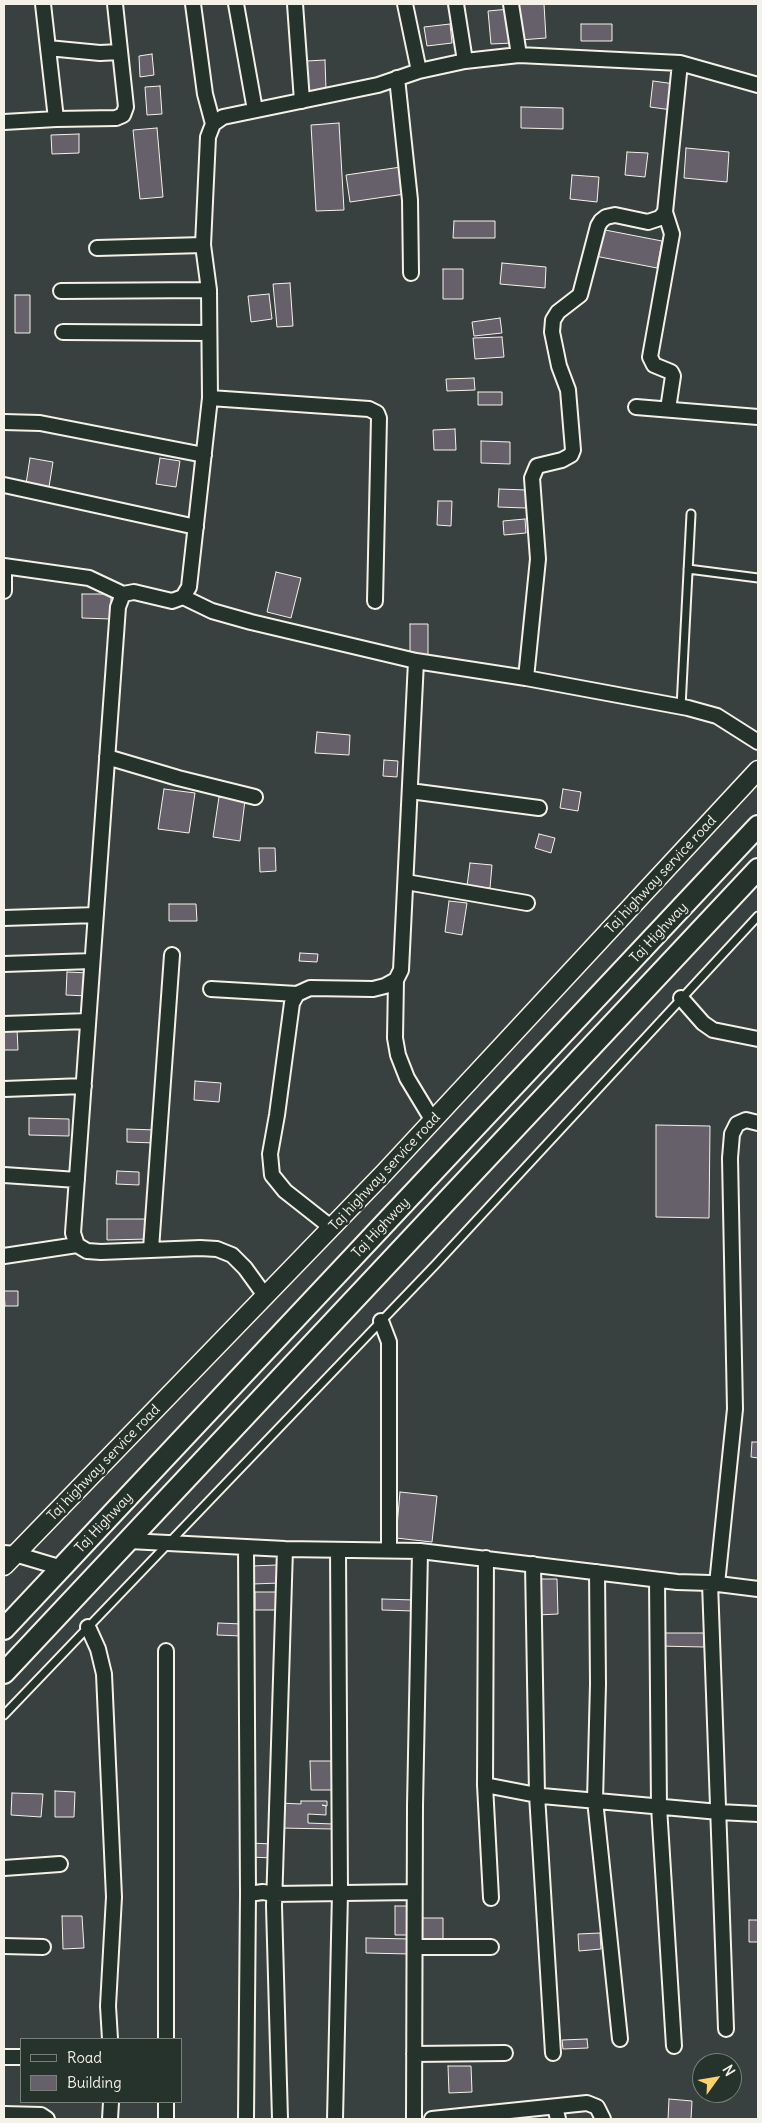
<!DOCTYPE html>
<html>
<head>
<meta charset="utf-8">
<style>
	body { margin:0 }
	#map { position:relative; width:762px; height:2123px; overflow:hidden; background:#394040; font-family:Delius,sans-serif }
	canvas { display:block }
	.frame { position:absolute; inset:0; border:5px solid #f4f1e8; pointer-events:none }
	.legend { position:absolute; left:20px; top:2038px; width:162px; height:65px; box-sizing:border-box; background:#26332d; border:1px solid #787f78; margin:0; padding:6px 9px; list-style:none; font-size:15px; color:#f4f1e8 }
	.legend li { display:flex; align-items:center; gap:10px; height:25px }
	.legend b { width:25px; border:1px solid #787f78 }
	.north { position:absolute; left:692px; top:2053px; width:50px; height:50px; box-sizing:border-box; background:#26332d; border:1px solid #787f78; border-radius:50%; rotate:58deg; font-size:14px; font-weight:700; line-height:20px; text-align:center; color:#f4f1e8 }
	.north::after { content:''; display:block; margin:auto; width:18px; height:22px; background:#ffd166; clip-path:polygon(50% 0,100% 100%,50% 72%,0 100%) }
</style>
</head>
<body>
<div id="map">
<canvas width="762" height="2123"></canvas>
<div class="frame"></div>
<ul class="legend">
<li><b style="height:6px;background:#26332d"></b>Road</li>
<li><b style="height:14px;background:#66606b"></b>Building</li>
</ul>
<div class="north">N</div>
</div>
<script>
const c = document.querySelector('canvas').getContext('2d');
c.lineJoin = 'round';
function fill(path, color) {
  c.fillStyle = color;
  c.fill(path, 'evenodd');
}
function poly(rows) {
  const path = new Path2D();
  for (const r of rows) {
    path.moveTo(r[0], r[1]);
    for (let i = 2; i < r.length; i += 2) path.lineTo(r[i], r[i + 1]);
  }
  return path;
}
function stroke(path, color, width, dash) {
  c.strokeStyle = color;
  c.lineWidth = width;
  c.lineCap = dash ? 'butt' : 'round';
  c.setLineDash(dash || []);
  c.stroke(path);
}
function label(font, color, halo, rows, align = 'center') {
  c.font = font + ' Delius,sans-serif';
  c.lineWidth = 5;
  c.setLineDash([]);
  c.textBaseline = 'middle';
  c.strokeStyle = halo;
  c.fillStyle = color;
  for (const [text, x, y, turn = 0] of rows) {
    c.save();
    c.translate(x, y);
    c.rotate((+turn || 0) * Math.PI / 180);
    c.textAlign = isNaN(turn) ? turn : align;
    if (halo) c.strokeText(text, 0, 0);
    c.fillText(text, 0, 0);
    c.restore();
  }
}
const building = poly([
	[517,4,544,4,546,38,520,40,517,4],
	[510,9,513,43,491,44,488,11,510,9],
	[450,24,452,43,427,46,424,27,450,24],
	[581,24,612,24,612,41,581,41,581,24],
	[152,54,154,75,140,77,139,56,152,54],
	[325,60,326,90,308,91,307,61,325,60],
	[653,81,675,84,672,110,650,107,653,81],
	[160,86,162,114,147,115,145,87,160,86],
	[521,107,563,108,563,129,521,128,521,107],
	[339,123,344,210,316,211,311,125,339,123],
	[157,128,163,197,140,199,133,130,157,128],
	[79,134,79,153,52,154,51,135,79,134],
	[686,148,729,152,727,182,684,178,686,148],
	[627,152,648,153,645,177,625,175,627,152],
	[401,167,405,194,350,202,346,175,401,167],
	[572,175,599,177,597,202,570,199,572,175],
	[454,221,495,221,495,238,453,238,454,221],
	[600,229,662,241,657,268,595,256,600,229],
	[502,263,546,267,545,288,500,284,502,263],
	[443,269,463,269,463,299,443,299,443,269],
	[290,283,293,326,277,327,273,284,290,283],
	[269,294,272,319,251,322,248,296,269,294],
	[15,295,30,295,30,333,15,333,15,295],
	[500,318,502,333,474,336,472,322,500,318],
	[502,337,504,357,475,359,473,338,502,337],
	[474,378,475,390,447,391,446,379,474,378],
	[478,392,502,392,502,405,478,405,478,392],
	[455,429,456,450,434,450,433,430,455,429],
	[481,441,510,442,510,464,481,463,481,441],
	[30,458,53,462,49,487,26,484,30,458],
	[160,458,180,461,176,487,156,484,160,458],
	[499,489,527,490,526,508,498,507,499,489],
	[438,501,452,501,451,526,437,525,438,501],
	[525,519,526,533,504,535,503,521,525,519],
	[276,572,301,578,291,618,267,612,276,572],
	[82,594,111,594,111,619,82,618,82,594],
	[410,624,428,624,428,656,410,656,410,624],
	[317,732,350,735,349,755,315,753,317,732],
	[384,760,398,761,397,777,383,776,384,760],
	[164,789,195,793,189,833,158,829,164,789],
	[563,789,581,792,578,811,560,808,563,789],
	[219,797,245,800,240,841,213,837,219,797],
	[539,834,555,838,551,853,535,848,539,834],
	[259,848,275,848,276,871,260,872,259,848],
	[470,863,492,865,490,888,467,886,470,863],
	[449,901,467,903,462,935,445,932,449,901],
	[169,904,196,904,197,921,169,921,169,904],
	[300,953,318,954,317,962,299,961,300,953],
	[67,972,88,973,87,996,66,995,67,972],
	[17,1028,18,1050,4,1050,4,1029,17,1028],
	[195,1081,221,1083,219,1102,194,1100,195,1081],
	[29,1118,69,1119,69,1136,29,1135,29,1118],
	[656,1125,710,1126,709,1218,656,1217,656,1125],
	[127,1129,155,1130,155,1143,127,1142,127,1129],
	[117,1171,139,1172,139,1185,116,1184,117,1171],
	[107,1219,148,1219,149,1239,107,1240,107,1219],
	[4,1291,18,1291,18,1306,5,1306,4,1291],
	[752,1442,758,1442,758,1458,751,1457,752,1442],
	[400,1492,437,1496,432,1542,396,1538,400,1492],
	[277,1565,279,1583,253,1584,252,1566,277,1565],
	[535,1579,557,1579,558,1614,537,1615,535,1579],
	[255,1592,278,1592,278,1610,255,1610,255,1592],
	[382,1599,414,1600,413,1611,382,1610,382,1599],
	[218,1623,242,1624,241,1636,217,1635,218,1623],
	[658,1633,704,1633,704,1647,658,1646,658,1633],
	[310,1761,331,1761,332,1790,311,1790,310,1761],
	[55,1791,75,1792,74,1817,55,1817,55,1791],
	[12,1793,43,1794,41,1817,11,1815,12,1793],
	[301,1801,327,1801,327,1806,322,1805,326,1806,326,1815,308,1814,308,1823,333,1824,333,1829,280,1828,280,1803,301,1804,301,1801],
	[249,1843,273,1844,273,1858,249,1857,249,1843],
	[395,1906,412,1906,412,1935,395,1935,395,1906],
	[62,1916,82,1916,84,1948,63,1949,62,1916],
	[420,1918,443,1918,443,1941,420,1941,420,1918],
	[749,1920,758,1920,758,1942,749,1942,749,1920],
	[600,1933,601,1949,579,1951,578,1934,600,1933],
	[366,1938,410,1939,410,1954,366,1953,366,1938],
	[587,2039,588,2048,563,2049,562,2040,587,2039],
	[448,2066,471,2066,472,2092,449,2093,448,2066],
	[669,2099,692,2101,691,2119,668,2119,669,2099]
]);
fill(building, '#66606b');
stroke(building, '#f4f1e8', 1);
const service = poly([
	[688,569,758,578],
	[681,707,691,514],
	[4,1715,436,1264,758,916]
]);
const minor = poly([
	[43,4,56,119],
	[193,4,205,94,213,124],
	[236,4,255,110],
	[295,4,302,101],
	[405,4,419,71],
	[456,4,465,61],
	[511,4,519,55],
	[48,48,100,53,120,52],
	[397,78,410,200,411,273],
	[4,122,56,119,116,118,123,115,126,107,115,4],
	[665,212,672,234,650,357,654,365,671,372,673,376,668,409],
	[97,248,203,245],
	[61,291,209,290],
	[63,332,209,333],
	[210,398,369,409,377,413,379,418,375,601],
	[636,407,758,417],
	[4,422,40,423,204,455],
	[4,485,196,527],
	[4,566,89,578,123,594],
	[4,591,4,567],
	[183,597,212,611,251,622,416,661,526,678,688,708,717,716,758,742],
	[526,678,538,559,532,478,537,466,562,460,571,455,573,450,568,390,559,366,552,332,553,320,558,312,580,295,598,226,601,221,606,217,615,215,648,222,660,218,665,212,680,63],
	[107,757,178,778,255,797],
	[410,791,539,808],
	[406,882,527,903],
	[4,918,96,915],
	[4,964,92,961],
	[396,980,395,1038,398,1055,407,1078,433,1121],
	[211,989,297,994],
	[681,998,703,1023,713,1030,758,1039],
	[4,1024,88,1021],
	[4,1089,84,1086],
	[4,1175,77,1180],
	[332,1228,285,1191,272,1175,270,1154,277,1115,292,1003,297,994,310,988,373,989,385,986,396,980,401,970,416,661],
	[151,1249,172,955],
	[4,1256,77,1245],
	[266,1297,245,1268,232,1255,217,1249,200,1248,101,1252,87,1251,77,1245,73,1233,118,607,123,594,134,592,172,601,183,597,189,587,210,398,209,290,203,245,208,137,213,124,223,117,378,85,419,71,465,61,519,55,680,63,758,85],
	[381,1321,389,1342,389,1550],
	[129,1541,285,1549,420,1551,415,1806,414,2119],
	[246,1547,248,1894,246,2119],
	[420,1551,677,1582,710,1583,758,1589],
	[4,1553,15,1554,62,1568],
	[486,1558,485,1785,491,1898],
	[533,1564,537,1795,553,2053],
	[597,1572,598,1684,595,1800,620,2039],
	[657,1580,659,1807,674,2046],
	[710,1583,726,2029],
	[717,1584,735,1409,730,1158,732,1134,737,1124,746,1120,758,1123],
	[88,1627,98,1649,104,1674,114,1897,108,2006,110,2039],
	[166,1651,166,2039],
	[485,1785,542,1796,719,1812,758,1814],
	[4,1868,60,1864],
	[248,1894,263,1892,274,1894,414,1892],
	[4,1946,43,1947],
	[415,1947,491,1947],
	[414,2054,505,2053],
	[4,2057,21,2057],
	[555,2107,558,2119],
	[4,2114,41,2115,47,2119],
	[110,2119,111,2102],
	[166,2119,166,2102],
	[280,2119,274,1906,285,1549],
	[335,2119,340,1893,338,1550],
	[432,2119,587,2103,597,2107,603,2119]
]);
const tertiary = poly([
	[4,1566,385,1172,758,770]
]);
const secondary = poly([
	[4,1629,758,826],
	[4,1673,758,869]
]);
stroke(service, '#f4f1e8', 11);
stroke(minor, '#f4f1e8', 18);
stroke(tertiary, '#f4f1e8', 21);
stroke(secondary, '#f4f1e8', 24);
stroke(service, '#26332d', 7);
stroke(minor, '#26332d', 14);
stroke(tertiary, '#26332d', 18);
stroke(secondary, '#26332d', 20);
label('14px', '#f4f1e8', '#26332d', [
	["Taj highway service road",661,875,-47],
	["Taj Highway",659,933,-47],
	["Taj highway service road",385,1172,-47],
	["Taj Highway",381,1228,-47],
	["Taj highway service road",104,1463,-46],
	["Taj Highway",104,1523,-47]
]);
</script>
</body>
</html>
